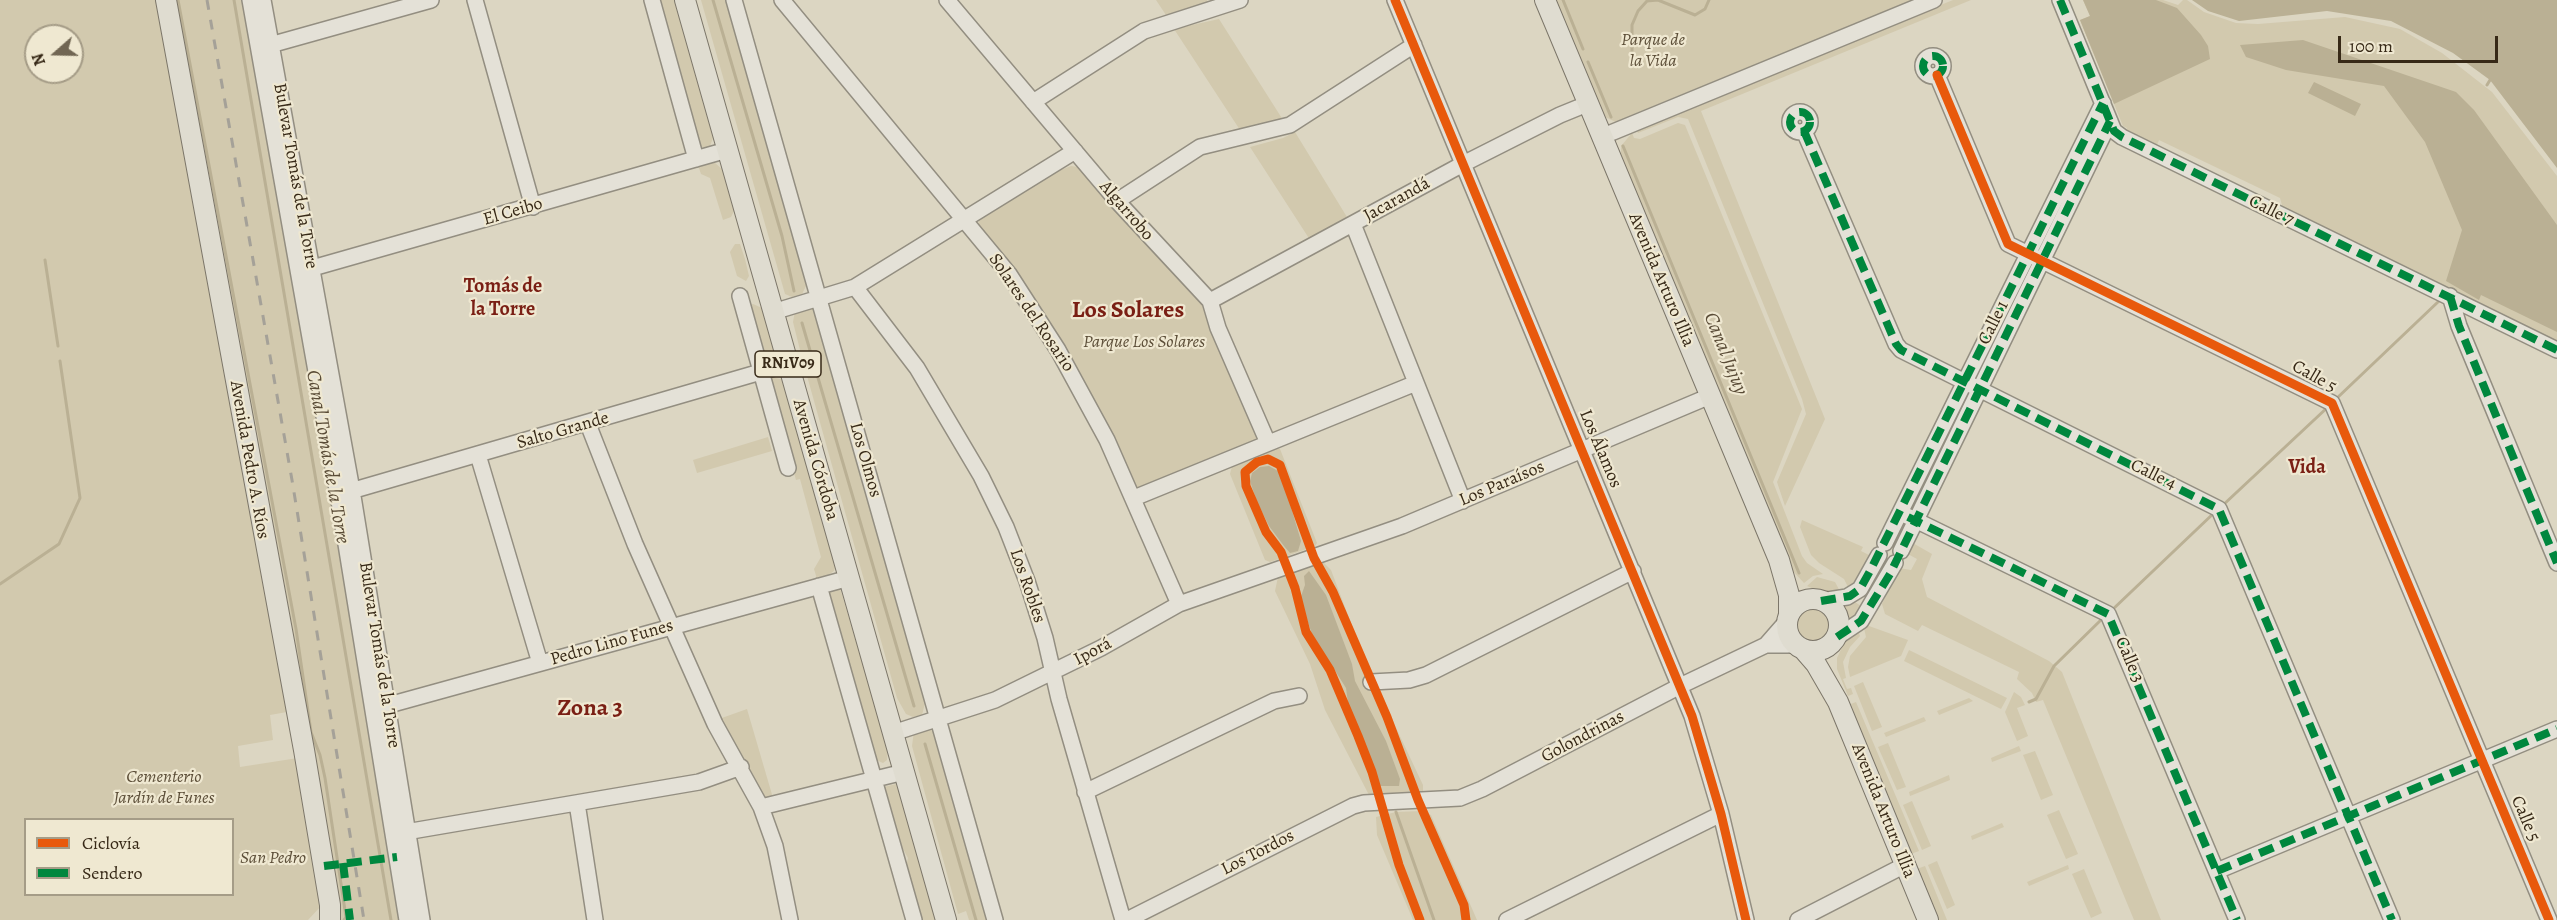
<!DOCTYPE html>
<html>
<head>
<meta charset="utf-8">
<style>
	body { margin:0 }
	#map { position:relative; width:2557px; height:920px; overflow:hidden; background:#dcd6c2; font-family:Alegreya,serif }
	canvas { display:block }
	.legend { position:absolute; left:24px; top:818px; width:210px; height:78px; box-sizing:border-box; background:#efe8d1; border:2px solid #a59c87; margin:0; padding:8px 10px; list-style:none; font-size:18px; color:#372917 }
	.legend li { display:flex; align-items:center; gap:12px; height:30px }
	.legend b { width:30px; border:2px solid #a59c87 }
	.north { position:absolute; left:24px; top:24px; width:60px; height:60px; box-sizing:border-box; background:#efe8d1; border:2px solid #a59c87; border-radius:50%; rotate:250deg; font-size:16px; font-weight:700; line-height:24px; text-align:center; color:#372917 }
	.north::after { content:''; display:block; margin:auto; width:21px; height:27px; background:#716653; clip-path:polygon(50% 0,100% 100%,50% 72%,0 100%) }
	.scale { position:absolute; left:2338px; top:36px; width:160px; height:27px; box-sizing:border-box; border:3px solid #372917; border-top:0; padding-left:8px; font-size:18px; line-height:21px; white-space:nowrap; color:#372917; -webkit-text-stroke:4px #efe8d1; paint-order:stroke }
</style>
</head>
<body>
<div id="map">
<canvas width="2557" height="920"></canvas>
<ul class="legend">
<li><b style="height:8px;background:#e8590c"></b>Ciclovía</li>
<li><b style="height:8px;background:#00873e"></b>Sendero</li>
</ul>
<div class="north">N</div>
<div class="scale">100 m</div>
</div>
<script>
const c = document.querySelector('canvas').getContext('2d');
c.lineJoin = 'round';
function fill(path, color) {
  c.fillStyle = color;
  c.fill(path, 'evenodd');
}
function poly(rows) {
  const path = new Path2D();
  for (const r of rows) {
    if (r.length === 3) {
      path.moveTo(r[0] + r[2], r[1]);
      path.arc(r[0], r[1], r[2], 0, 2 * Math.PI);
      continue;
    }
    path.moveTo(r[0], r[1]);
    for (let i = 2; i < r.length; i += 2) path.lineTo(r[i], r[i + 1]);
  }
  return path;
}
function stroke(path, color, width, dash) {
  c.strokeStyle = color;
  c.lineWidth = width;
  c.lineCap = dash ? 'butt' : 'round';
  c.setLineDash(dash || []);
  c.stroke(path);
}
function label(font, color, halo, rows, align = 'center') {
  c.font = font + ' Alegreya,serif';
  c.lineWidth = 4.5;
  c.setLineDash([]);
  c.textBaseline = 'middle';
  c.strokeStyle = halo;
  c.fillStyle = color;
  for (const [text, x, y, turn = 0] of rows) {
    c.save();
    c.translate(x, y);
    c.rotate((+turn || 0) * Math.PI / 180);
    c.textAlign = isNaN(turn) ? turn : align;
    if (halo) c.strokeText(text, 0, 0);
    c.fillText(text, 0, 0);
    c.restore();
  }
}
fill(poly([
	[0,0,158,0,287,712,270,715,273,740,238,746,240,767,298,758,322,905,308,920,0,920],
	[36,36,72,36,72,72,36,72],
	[26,820,232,820,232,894,26,894],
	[166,0,250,0,407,920,330,920],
	[657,0,674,0,713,138,710,146,704,148,699,145],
	[701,0,728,0,808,282,802,294,792,297,785,294],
	[1156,0,1207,0,1209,3,1166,15],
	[1554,0,1914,0,1634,114,1626,118,1627,121,1618,123,1605,117,1600,109,1570,32],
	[1953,0,1971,0,1701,111,1825,419,1785,506,1777,482,1806,414,1802,399,1688,119,1678,117,1638,133,1636,129],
	[2083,0,2163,0,2178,5,2183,0,2187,0,2204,12,2236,23,2258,24,2345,17,2400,29,2442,53,2492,92,2557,176,2557,343,2283,209,2280,198,2159,140,2156,147,2125,132,2127,128,2123,126,2080,20,2090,16],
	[1219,19,1283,120,1240,130,1174,29],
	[1678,123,1685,125,1802,409,1773,482,1802,556,1807,563,1823,574,1813,576,1804,583,1791,569,1664,265,1621,154,1621,146,1632,133,1634,138,1640,139],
	[1295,132,1350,222,1312,243,1250,147,1283,138],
	[709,162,715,163,722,169,734,211,731,217,723,220,710,178,701,174,698,165],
	[1071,166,1078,167,1206,306,1259,440,1138,489,1133,484,977,229,980,217,1056,172],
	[735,244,740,244,745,259,749,276,746,281,737,276,730,252],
	[753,304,762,308,774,349,773,359,770,364,764,363,749,305],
	[808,307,816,311,910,648,925,703,922,715,913,717,906,714,897,698,802,358,793,322,795,311],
	[771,377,781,379,786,391,836,564,834,571,825,577,817,579,814,569,821,557,800,479,796,480,769,383],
	[1966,396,1968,397,1916,507,1914,506,1913,501],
	[768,437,772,451,697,473,693,460],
	[1275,448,1280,449,1317,543,1315,546,1270,562,1265,560,1230,474,1232,466],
	[1802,520,1863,547,1861,551,1873,557,1850,591,1844,579,1819,563,1811,555,1800,527],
	[1911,542,1932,554,1922,579,1927,597,2049,661,2062,672,2161,920,2134,920,2043,700,2036,702,2032,693,2017,679,2019,672,1922,625,1918,631,1885,614,1882,604,1899,568,1911,570,1917,559,1906,553],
	[1323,562,1331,570,1368,668,1423,785,1423,792,1369,795,1325,710,1310,664,1275,591,1278,577],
	[1817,577,1835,582,1842,595,1825,594,1807,586],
	[840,588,888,749,887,760,883,763,876,760,864,724,829,599,829,590],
	[1855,602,1864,608,1847,624,1840,605],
	[1815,624,19],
	[1869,626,1908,640,1901,656,1850,677,1848,667,1850,656,1866,637,1864,628],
	[1858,631,1860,636,1850,647,1843,662,1846,678,1843,679,1847,689,1851,688,1853,694,1848,696,1837,669,1837,658,1846,639],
	[1909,650,2007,698,2001,709,1904,661],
	[1863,682,1882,727,1872,731,1854,686],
	[2014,692,2021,697,2025,705,2017,708,2028,736,2017,741,2005,712],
	[1969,698,1973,701,1939,715,1937,711],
	[1856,702,1919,851,1908,855,1871,763,1851,704],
	[747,709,773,798,766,800,719,719],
	[1924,717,1926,721,1886,737,1884,733],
	[924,728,934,731,990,920,969,920,966,911,958,914,912,746,914,731],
	[1888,743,1906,787,1897,790,1878,747],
	[2019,746,2021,751,1992,762,1991,758],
	[2035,751,2053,795,2041,800,2023,755],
	[1949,775,1950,780,1910,796,1909,792],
	[896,784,900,793,935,920,920,920,906,867,908,858,897,838,884,787],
	[1912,801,1931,846,1922,850,1903,805],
	[2059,810,2078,854,2066,859,2047,815],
	[1421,811,1431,815,1477,920,1413,920,1377,835,1376,817,1396,812],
	[2002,823,2004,827,1972,840,1971,836],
	[1937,861,1955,905,1947,909,1928,865],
	[2068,865,2069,869,2029,886,2027,882],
	[1925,866,1947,920,1935,920,1914,870],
	[2084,869,2102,913,2091,918,2072,874]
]), '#d2c9ae');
fill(poly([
	[2083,0,2156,0,2177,8,2201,35,2208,46,2210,59,2114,104,2080,20,2090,16],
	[2192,0,2557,0,2557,168,2490,80,2453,53,2391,21,2327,11,2239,21,2208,11],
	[2303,40,2456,92,2474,110,2557,225,2557,332,2481,295,2479,300,2446,281,2462,230,2425,142,2384,86,2286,70,2246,57,2240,45],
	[2314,82,2361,104,2355,116,2308,93],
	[1269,466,1278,471,1285,487,1301,541,1298,551,1290,553,1284,546,1269,526,1257,502,1250,481,1252,473,1260,467],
	[1309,571,1326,595,1352,664,1355,681,1386,741,1400,779,1399,786,1379,786,1348,703,1346,688,1312,634,1300,599,1305,585,1304,576]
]), '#bab094');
stroke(poly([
	[178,0,296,629,311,732,320,755,325,778,346,917,344,920],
	[234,0,391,920],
	[713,0,782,236,794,291],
	[1563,0,1583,49],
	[1632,52,1632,25,1638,11,1647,1,1658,0,1695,15,1705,9,1709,0],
	[1588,62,1611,117],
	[2487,85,2490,80],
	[1623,146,1799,573],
	[45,260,58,346],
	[802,323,914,706],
	[2336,399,2439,301],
	[2222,506,2329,406],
	[0,584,59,544,80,498,60,361],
	[2111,611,2215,512],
	[2029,702,2036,699,2054,666,2104,617],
	[925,744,976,920],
	[1396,812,1434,920]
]), '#bab094', 3);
const minor = poly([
	[250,0,338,495,407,920],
	[263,0,352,490,422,920],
	[475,0,533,207],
	[652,0,696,159],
	[734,0,995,920],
	[782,0,1009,274,1058,350,1107,440,1179,604],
	[947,0,1117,201,1210,301,1218,328,1268,443],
	[1395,0,1692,716,1721,814,1746,920],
	[2060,0,2114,131,2122,137,2557,350],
	[263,47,431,0],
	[1933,66,10],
	[1937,75,2008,244,2332,403,2549,920],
	[1033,102,1144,31,1240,0],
	[1800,122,10],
	[1804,131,1896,344,1901,350,2219,509,2392,920],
	[1601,137,1934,0],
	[1117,201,1200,147,1290,125,1414,45],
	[1353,224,1463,501],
	[302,271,727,150],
	[855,287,917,368,981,476,1006,527,1027,581,1045,638,1059,699,1123,920],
	[740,296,788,468],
	[2450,296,2459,326,2557,563],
	[1210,301,1463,164,1560,115,1587,104],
	[773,312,855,287,1075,151],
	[588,424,635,544,715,724,761,807,775,846,790,920],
	[478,455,540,663],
	[344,493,788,364],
	[1134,498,1416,383],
	[1901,513,2108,614,2237,920],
	[1885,543,2103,103],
	[1901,551,2110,121],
	[819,586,914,920],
	[1821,601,1847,597,1860,589,1879,555],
	[1837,637,1861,621,1895,563],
	[1766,645,1787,621],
	[1371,682,1409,680,1426,675,1633,571],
	[378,708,849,578],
	[893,733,995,700,1101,648,1179,604,1402,526,1710,396],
	[1085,792,1274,701,1299,696],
	[577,803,595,920],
	[761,807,904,772],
	[400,833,699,782,741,767],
	[2217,871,2557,729],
	[1127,920,1353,806,1364,803,1460,798,1482,789,1680,686,1766,645,1795,645],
	[1507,920,1721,814],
	[1798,920,1905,865]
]);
const major = poly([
	[166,0,304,750,330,905,330,920],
	[685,0,946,920],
	[1545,0,1779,560,1789,595,1789,615],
	[1813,625,26],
	[1803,649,1816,664,1838,702,1928,920]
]);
stroke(minor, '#938e81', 18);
stroke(major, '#7c7669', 22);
stroke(minor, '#e4e1d7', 15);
stroke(major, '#dfdcd0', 20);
stroke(poly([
	[207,0,292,480,364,920]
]), '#a5a198', 3, [10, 10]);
stroke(poly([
	[2060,0,2114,131,2122,137,2557,350],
	[1933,66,10],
	[1800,122,10],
	[1804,131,1896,344,1901,350,2219,509,2392,920],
	[2450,296,2459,326,2557,563],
	[1908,517,2108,614,2237,920],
	[1821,601,1850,596,1860,589,1870,571,2103,103],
	[1837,637,1861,621,1890,574,2110,121],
	[343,863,350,920],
	[324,866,397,857],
	[2217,871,2557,729]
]), '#00873e', 8, [15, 8]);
stroke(poly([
	[1395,0,1692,716,1721,814,1746,920],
	[1937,75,2008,244,2332,403,2549,920],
	[1420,920,1399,865,1372,772,1358,736,1330,670,1306,632,1295,588,1281,552,1266,532,1246,486,1245,472,1257,462,1268,459,1280,465,1314,558,1333,592,1387,717,1418,800,1464,905,1466,920]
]), '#e8590c', 9);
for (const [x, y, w] of [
	[788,364,66]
]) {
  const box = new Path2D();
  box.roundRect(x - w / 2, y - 13, w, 26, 4.5);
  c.fillStyle = '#efe8d1';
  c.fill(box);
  stroke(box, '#372917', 1.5);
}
label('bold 16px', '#372917', null, [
	["RN1V09",788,364]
]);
label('italic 18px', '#5c4e38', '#efe8d1', [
	["Parque de",1653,41],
	["la Vida",1653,62],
	["Parque Los Solares",1144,343],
	["Cementerio",164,778],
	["Jardín de Funes",164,799],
	["San Pedro",273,859]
]);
label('18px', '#372917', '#efe8d1', [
	["Bulevar Tomás de la Torre",295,176,80],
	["Jacarandá",1397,200,-29],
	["Algarrobo",1126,211,49],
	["Calle 7",2271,211,26],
	["El Ceibo",513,212,-16],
	["Avenida Arturo Illia",1661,280,67],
	["Solares del Rosario",1031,313,56],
	["Calle 1",1994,323,-64],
	["Calle 5",2314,377,29],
	["Salto Grande",563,431,-16],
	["Los Álamos",1600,449,67],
	["Avenida Pedro A. Ríos",249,460,80],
	["Avenida Córdoba",815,460,74],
	["Los Olmos",865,460,74],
	["Calle 4",2153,475,26],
	["Los Paraísos",1502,484,-23],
	["Los Robles",1027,586,71],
	["Pedro Lino Funes",612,643,-16],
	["Iporá",1093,652,-28],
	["Bulevar Tomás de la Torre",379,655,81],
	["Calle 3",2129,660,67],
	["Golondrinas",1583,737,-28],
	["Avenida Arturo Illia",1883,811,68],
	["Calle 5",2525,819,67],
	["Los Tordos",1258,853,-27]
]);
label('bold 20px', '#7a1f14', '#efe8d1', [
	["Tomás de",503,287],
	["la Torre",503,310],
	["Vida",2307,468]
]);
label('italic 20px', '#5a4c37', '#efe8d1', [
	["Canal Jujuy",1725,354,68],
	["Canal Tomás de la Torre",327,457,80]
]);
label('bold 24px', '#7a1f14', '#efe8d1', [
	["Los Solares",1128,311],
	["Zona 3",590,709]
]);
</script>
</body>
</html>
